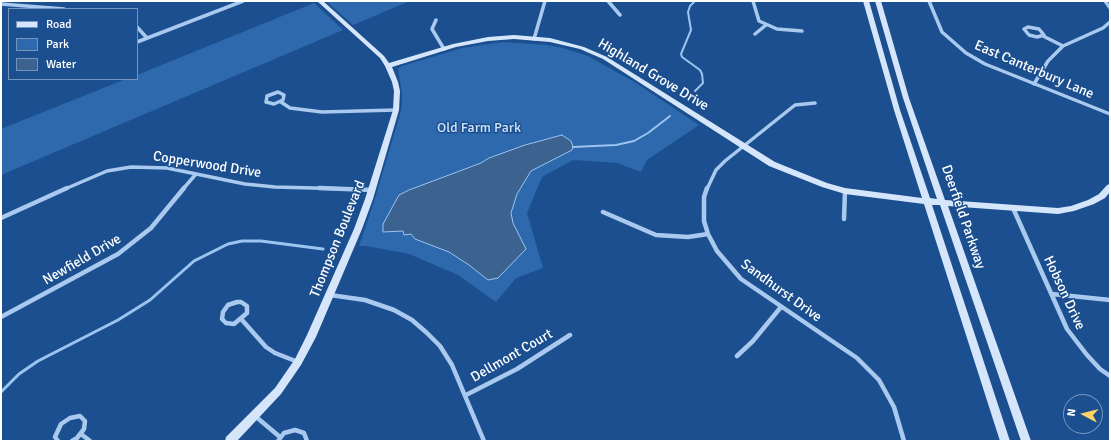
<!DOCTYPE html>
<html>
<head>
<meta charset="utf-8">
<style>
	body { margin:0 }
	#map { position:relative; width:1111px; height:442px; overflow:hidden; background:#1b4f8f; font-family:Signika,sans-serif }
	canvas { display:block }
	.frame { position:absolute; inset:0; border:2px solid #fff; pointer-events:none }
	.legend { position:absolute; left:8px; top:8px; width:130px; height:72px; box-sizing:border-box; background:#1b4f8f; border:1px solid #7695bc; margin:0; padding:5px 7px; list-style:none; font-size:12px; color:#fff }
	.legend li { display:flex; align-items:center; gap:8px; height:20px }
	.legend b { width:20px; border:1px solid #7695bc }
	.north { position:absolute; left:1063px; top:394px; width:40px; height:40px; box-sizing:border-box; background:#1b4f8f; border:1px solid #7695bc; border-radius:50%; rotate:277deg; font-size:11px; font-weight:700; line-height:16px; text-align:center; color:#fff }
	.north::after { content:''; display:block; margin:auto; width:14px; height:18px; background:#ffd166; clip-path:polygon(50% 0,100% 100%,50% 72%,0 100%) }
</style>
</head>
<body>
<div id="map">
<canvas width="1111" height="442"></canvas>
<div class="frame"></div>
<ul class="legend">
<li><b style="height:5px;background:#d6e6fa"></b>Road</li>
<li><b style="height:11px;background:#2e69ad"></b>Park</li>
<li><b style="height:11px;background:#3c6290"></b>Water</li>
</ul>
<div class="north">N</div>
</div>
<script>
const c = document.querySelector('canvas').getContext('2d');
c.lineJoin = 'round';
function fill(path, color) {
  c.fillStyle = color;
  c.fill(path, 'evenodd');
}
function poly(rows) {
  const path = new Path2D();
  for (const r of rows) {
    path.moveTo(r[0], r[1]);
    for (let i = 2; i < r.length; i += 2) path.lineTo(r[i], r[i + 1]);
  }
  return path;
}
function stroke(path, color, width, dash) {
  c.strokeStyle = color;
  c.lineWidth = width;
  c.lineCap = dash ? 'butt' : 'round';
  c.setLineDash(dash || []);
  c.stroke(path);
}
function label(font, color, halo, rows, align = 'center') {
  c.font = font + ' Signika,sans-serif';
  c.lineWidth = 3;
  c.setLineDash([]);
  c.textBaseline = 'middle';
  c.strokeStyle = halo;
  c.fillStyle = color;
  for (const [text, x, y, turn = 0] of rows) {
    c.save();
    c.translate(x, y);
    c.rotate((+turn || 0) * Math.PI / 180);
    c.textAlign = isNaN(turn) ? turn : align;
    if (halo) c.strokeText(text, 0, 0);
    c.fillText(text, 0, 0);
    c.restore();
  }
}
fill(poly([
	[326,1,410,1,353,25],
	[314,3,343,30,1,175,1,129,126,79,137,79,137,75],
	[503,42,547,45,563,48,588,56,636,83,699,125,647,160,641,172,617,163,573,160,542,177,527,213,543,268,516,278,496,302,458,275,409,254,367,246,359,246,373,205,399,118,402,106,402,94,398,69,402,66,462,48]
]), '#2e69ad');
const water = poly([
	[562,135,571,141,573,147,572,150,531,171,517,194,511,213,513,223,526,249,498,278,488,280,469,265,449,252,415,239,411,234,404,235,403,231,383,232,383,224,399,195,409,190,481,163,489,158,525,145,562,135]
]);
fill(water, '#3c6290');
stroke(water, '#9cc4f0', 1);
stroke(poly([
	[695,1,690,6,688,12,691,30,681,54,682,57,700,70,702,74,703,83,695,91],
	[573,147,616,145,634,141,648,133,670,116]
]), '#9cc4f0', 2);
stroke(poly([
	[1,392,19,374,38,361,118,320,150,300,194,261,228,244,242,241,261,241,323,249]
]), '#9cc4f0', 3);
stroke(poly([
	[608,1,620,15],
	[753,1,759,21,777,29,802,31],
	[929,1,942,32,966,53,985,64,1110,114],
	[1105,1,1110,8],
	[1,4,64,9],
	[436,20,432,29,444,49],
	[137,27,147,38],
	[1028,27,1039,29,1044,35,1037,37,1029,35,1024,29,1028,27],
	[755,34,766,25],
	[1043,36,1063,46],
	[534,39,545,1],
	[137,42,243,1],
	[1034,84,1048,61,1063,46,1103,28,1110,22],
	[278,92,284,95,283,100,274,104,266,102,267,96,278,92],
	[281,102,290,108,322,112,396,110],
	[65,189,107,171,131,167,167,168,245,184,275,187,351,189],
	[183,189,196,174],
	[707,189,716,170,725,161,795,105,815,103]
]), '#a9c9ee', 3.5);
stroke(poly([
	[319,188,372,190],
	[707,188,704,197,704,221,708,234,717,251,741,279,857,358,879,380,894,407,904,441],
	[1013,208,1067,329,1087,355,1100,369,1110,376],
	[603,212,656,235,688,237,708,234],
	[1,218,67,188],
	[844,219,845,191],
	[1052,294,1110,300],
	[330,295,365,300,394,310,412,320,427,333,440,346,452,365,484,441],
	[237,302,241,302,247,306,247,313,234,324,226,323,222,319,223,312,228,305,237,302],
	[1,317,118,254,151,228,184,188],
	[242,320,266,347,275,353,298,362],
	[737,356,753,341,781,307],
	[466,395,517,369,570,335],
	[255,416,280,437],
	[81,434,90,441],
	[58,441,55,437,61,424,70,418,80,416,85,421,84,429,77,438,72,441],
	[278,441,284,433,295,430,304,433,307,441]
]), '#a9c9ee', 4.5);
fill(poly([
	[317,1,323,1,384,56,389,63,453,44,488,37,514,35,550,38,584,47,607,57,775,162,827,183,845,188,922,198,894,110,863,1,869,1,900,110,930,198,937,199,903,98,875,1,881,1,909,98,945,200,1058,208,1071,206,1088,200,1099,194,1107,185,1110,184,1110,192,1105,198,1094,204,1074,211,1058,214,948,206,1031,441,1021,441,940,205,932,205,1010,441,1000,441,924,204,845,194,822,187,769,166,603,59,580,49,550,42,514,39,488,41,456,47,392,67,398,82,400,91,399,110,373,199,362,229,316,337,301,365,281,394,237,441,225,441,226,437,275,388,295,359,307,335,354,229,365,199,393,110,394,91,392,82,385,66,380,58,317,1]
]), '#d6e6fa');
label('14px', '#fff', '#1b4f8f', [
	["East Canterbury Lane",1034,70,23],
	["Highland Grove Drive",653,75,31],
	["Copperwood Drive",207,165,9],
	["Deerfield Parkway",963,217,71],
	["Thompson Boulevard",338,239,-68],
	["Newfield Drive",82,260,-30],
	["Sandhurst Drive",781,291,36],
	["Hobson Drive",1064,293,65],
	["Dellmont Court",512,356,-30]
]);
label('14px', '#cfe3fa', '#1b4f8f', [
	["Old Farm Park",479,128]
]);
</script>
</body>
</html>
